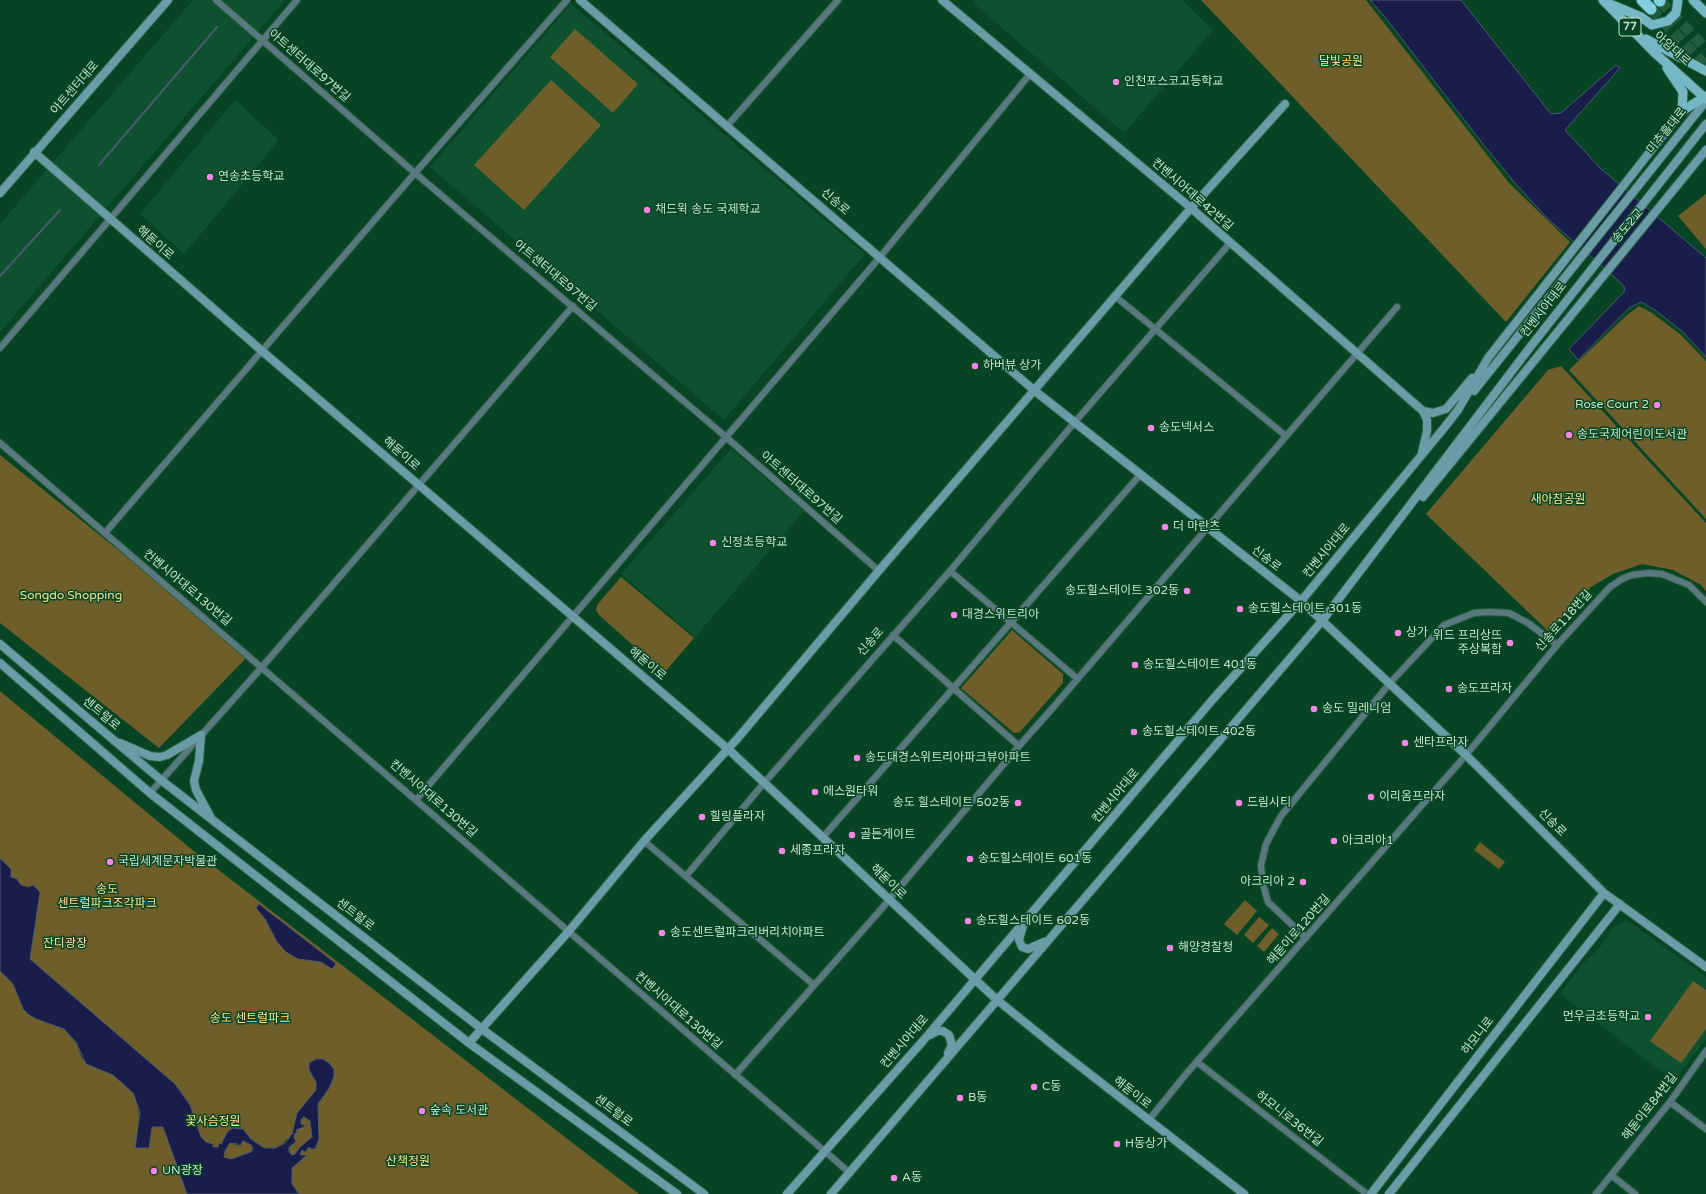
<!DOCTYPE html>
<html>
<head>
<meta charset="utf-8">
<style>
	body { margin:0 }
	canvas { display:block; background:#064423 }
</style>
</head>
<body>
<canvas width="1706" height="1194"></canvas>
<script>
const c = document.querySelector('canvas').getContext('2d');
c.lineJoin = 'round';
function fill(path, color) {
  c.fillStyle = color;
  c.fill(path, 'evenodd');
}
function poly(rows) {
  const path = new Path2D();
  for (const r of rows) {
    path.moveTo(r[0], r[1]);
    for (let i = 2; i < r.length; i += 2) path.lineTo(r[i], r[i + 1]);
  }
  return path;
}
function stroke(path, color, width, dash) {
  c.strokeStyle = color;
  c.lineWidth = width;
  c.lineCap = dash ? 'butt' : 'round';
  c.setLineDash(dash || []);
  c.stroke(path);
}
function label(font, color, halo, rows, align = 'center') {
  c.font = font + ' "Varela Round","Noto Sans KR",sans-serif';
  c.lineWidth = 3;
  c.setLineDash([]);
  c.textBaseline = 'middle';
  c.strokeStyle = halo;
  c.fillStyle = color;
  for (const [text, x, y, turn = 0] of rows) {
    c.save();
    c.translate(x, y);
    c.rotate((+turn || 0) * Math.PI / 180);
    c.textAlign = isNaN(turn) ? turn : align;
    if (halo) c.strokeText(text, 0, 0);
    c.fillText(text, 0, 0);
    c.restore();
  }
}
fill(poly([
	[193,0,285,0,0,332,0,224],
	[976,0,1182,0,1213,30,1124,133,973,3],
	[571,4,865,254,724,420,430,167],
	[235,100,279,140,184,254,140,214],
	[731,449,804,511,695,637,621,574],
	[1625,921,1631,923,1706,977,1706,1039,1674,1081,1560,994,1580,967,1600,947,1613,927]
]), '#0d512e');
fill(poly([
	[1201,0,1366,0,1509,183,1570,242,1506,322],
	[575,29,638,84,613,113,550,57],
	[551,80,601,125,524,210,474,165],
	[1706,194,1706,249,1678,216],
	[1639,306,1652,313,1680,334,1706,361,1706,519,1569,370,1626,316],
	[1561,366,1706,523,1706,591,1701,585,1673,570,1642,564,1613,574,1591,587,1549,632,1426,514,1548,370],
	[0,455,249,655,159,748,0,623],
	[621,577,694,638,664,673,599,615,596,610,597,605],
	[1012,630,1063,674,1063,683,1020,732,1014,733,961,688],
	[0,691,190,848,639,1194,299,1194,292,1184,292,1167,304,1157,300,1155,302,1150,306,1152,309,1147,315,1149,318,1141,318,1105,309,1101,297,1113,292,1134,280,1146,275,1148,260,1147,239,1128,228,1131,222,1144,220,1144,219,1147,213,1147,213,1144,206,1142,200,1135,190,1105,175,1084,30,959,40,892,32,885,29,887,21,885,17,879,11,877,11,869,0,858],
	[1480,842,1505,862,1499,869,1474,850],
	[1245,900,1257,911,1237,935,1224,924],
	[1259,917,1269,925,1253,943,1244,935],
	[1272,928,1279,934,1264,952,1257,946],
	[0,971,13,984,23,1009,28,1014,64,1029,76,1043,82,1059,113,1075,133,1093,138,1103,139,1123,149,1148,152,1127,163,1127,187,1194,0,1194],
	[1693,981,1706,990,1706,1029,1681,1063,1650,1041],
	[304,1117,310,1121,312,1137,300,1147,295,1154,292,1155,289,1150,290,1146,296,1142,294,1137,295,1133,297,1134,296,1130,306,1126,301,1124,301,1119],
	[243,1141,251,1145,253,1149,251,1152,231,1159,224,1157,224,1153,230,1143,240,1146]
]), '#6e5f2a');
const water = poly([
	[1370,0,1461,0,1551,114,1561,113,1616,65,1620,68,1565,130,1600,168,1706,258,1706,357,1683,332,1655,310,1641,302,1629,308,1578,360,1569,349,1624,292,1625,288,1621,283,1548,219,1515,183,1483,144,1385,17,1370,0],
	[0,858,11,869,11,877,17,879,21,885,29,887,33,885,40,892,30,959,175,1084,190,1105,201,1137,206,1142,213,1144,213,1147,218,1147,219,1143,222,1144,222,1142,228,1131,233,1128,243,1129,251,1139,264,1148,275,1148,285,1143,292,1134,297,1113,316,1090,316,1082,309,1070,309,1063,316,1059,323,1059,329,1063,334,1069,334,1076,330,1087,318,1104,319,1139,315,1149,311,1149,309,1147,305,1152,302,1150,300,1155,307,1155,292,1168,292,1184,299,1194,187,1194,163,1127,152,1127,149,1148,135,1148,140,1112,133,1093,113,1075,86,1064,76,1042,64,1029,36,1019,28,1014,23,1009,13,984,0,971,0,858],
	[304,1117,310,1121,312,1137,300,1147,295,1154,292,1155,289,1152,289,1147,296,1142,294,1137,295,1133,297,1134,296,1130,306,1126,301,1124,301,1119,304,1117],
	[243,1141,251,1145,253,1149,251,1152,231,1159,224,1157,225,1151,230,1143,238,1144,240,1146,243,1141],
	[259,904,334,962,336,964,332,969,321,962,298,959,286,952,277,942,265,919,256,908,259,904]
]);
fill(water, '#181d49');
stroke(water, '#4b5970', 1);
stroke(poly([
	[99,165,217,27],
	[0,276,60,210]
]), '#4b5970', 2);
stroke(poly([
	[1660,1,1706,49],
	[1651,9,1706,66]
]), '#225c3c', 11, [11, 5.5]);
const street = poly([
	[216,0,415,173,719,431,879,571],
	[727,126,838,0],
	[1116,297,1286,436],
	[0,348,297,0],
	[0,443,850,1173],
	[105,533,415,173,567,0],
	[950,571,1078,679],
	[893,635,1019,746],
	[150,793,262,667,573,306],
	[416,800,880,257,1030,74],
	[823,837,1140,475],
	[644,841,814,985],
	[686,876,764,783,950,571,1074,423,1230,243],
	[1306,938,1268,902,1263,884,1261,865,1266,844,1281,816,1390,683,1444,625,1474,613,1489,612,1509,613,1528,623,1557,645],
	[1197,1062,1367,1194],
	[735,1075,877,914,1019,746,1050,711,1397,307],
	[1670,1102,1706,1129],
	[1148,1121,1186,1074,1466,755,1557,645,1610,587,1622,579,1632,575,1648,573,1662,574,1689,585,1706,602],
	[1611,1175,1635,1194],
	[1596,1194,1670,1102,1706,1051]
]);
const secondary = poly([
	[580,0,1035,391,1301,601,1466,755,1604,893,1706,967],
	[942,0,1191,208,1423,411,1427,420,1427,431,1422,453],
	[34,152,262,351,728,749,996,999,1059,1050,1244,1194],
	[0,193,168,0],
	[1474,391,1706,101],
	[1423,411,1433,413,1446,409,1472,378],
	[1423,497,1706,150],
	[0,644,161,780,482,1029,704,1194],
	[0,663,150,793,469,1043,677,1194],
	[201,735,199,761,194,781,196,790,210,816],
	[120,743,150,756,160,757,167,755,201,735],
	[1023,926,1019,940,1022,947,1028,949,1044,942],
	[930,1035,937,1031,943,1031,949,1035,952,1045,948,1053],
	[469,1043,569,931,644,841,737,739,882,567,1191,208,1285,104],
	[787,1194,922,1042,1214,698,1301,601,1444,428,1458,410,1488,358,1682,111],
	[831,1194,1322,621,1531,346,1706,124],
	[1371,1194,1604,893],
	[1389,1194,1620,904]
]);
const primary = poly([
	[1603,0,1656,54,1706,99],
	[1693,0,1706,13],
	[1610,4,1641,17,1652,25,1668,21,1676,13,1678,0],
	[1646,39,1706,71],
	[1667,68,1683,92,1682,111],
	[1682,111,1706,96]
]);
const highway = poly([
	[1642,0,1651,9],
	[1659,0,1660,1]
]);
stroke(street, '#286141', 8);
stroke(secondary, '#286141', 10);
stroke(primary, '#286141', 11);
stroke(highway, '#286141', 13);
stroke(street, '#5a787f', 6);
stroke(secondary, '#6a9ca7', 8);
stroke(primary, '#76b7c6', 9);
stroke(highway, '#81d0e1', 11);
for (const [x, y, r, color] of [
	[1116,82,4,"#fa87e7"],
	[210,177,4,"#fa87e7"],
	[647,210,4,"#fa87e7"],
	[975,366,4,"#fa87e7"],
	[1657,405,4,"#fa87e7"],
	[1151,428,4,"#fa87e7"],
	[1569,435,4,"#fa87e7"],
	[1165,527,4,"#fa87e7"],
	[713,543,4,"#fa87e7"],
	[1187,591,4,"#fa87e7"],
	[1240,609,4,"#fa87e7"],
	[954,615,4,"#fa87e7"],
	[1398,633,4,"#fa87e7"],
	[1510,643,4,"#fa87e7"],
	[1135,665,4,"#fa87e7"],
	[1449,689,4,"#fa87e7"],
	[1314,709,4,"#fa87e7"],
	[1134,732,4,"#fa87e7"],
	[1405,743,4,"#fa87e7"],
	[857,758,4,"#fa87e7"],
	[815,792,4,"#fa87e7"],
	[1371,797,4,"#fa87e7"],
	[1018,803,4,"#fa87e7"],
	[1239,803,4,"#fa87e7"],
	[702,817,4,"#fa87e7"],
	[852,835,4,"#fa87e7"],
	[1334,841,4,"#fa87e7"],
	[782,851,4,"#fa87e7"],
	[970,859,4,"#fa87e7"],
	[110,862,4,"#fa87e7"],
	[1303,882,4,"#fa87e7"],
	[968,921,4,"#fa87e7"],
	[662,933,4,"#fa87e7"],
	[1170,948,4,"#fa87e7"],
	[1648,1017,4,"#fa87e7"],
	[1034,1087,4,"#fa87e7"],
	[960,1098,4,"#fa87e7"],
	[422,1111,4,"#fa87e7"],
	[1117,1144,4,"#fa87e7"],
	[154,1171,4,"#fa87e7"],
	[894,1178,4,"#fa87e7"]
]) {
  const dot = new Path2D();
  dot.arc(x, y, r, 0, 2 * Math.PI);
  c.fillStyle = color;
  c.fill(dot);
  stroke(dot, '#064423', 1.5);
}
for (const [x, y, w] of [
	[1630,27,22]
]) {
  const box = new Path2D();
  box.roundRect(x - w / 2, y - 9, w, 18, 3);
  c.fillStyle = '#064423';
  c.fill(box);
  stroke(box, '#c2e5cb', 1);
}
label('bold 11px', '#c2e5cb', null, [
	["77",1630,27]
]);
label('12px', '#c2e5cb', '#064423', [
	["아암대로",1672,49,42],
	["아트센터대로97번길",309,66,41],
	["아트센터대로",75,88,-49],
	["미추홀대로",1667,131,-51],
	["컨벤시아대로42번길",1192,195,41],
	["신송로",835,202,41],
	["송도2교",1628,226,-50],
	["해돋이로",155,243,41],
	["아트센터대로97번길",555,276,40],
	["컨벤시아대로",1544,310,-52],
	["해돋이로",401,454,41],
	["아트센터대로97번길",801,488,41],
	["컨벤시아대로",1327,551,-50],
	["신송로",1266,559,38],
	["컨벤시아대로130번길",187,588,40],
	["신송로118번길",1564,621,-48],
	["신송로",871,642,-49],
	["해돋이로",647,664,40],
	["센트럴로",101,714,40],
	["컨벤시아대로",1116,796,-50],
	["컨벤시아대로130번길",433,799,41],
	["신송로",1552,823,45],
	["해돋이로",888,882,44],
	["센트럴로",355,915,38],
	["해돋이로120번길",1299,930,-49],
	["컨벤시아대로130번길",678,1011,41],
	["하모니로",1478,1036,-52],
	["컨벤시아대로",905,1042,-49],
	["해돋이로",1132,1093,38],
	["해돋이로84번길",1650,1107,-52],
	["센트럴로",613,1111,37],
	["하모니로36번길",1289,1119,38]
]);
label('12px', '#fde38c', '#064423', [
	["달빛공원",1341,62],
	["새아침공원",1558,500],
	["Songdo Shopping",71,596],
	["송도",107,890],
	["센트럴파크조각파크",107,904],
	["잔디광장",65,944],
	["송도 센트럴파크",250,1019],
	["꽃사슴정원",213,1122],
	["산책정원",408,1162]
]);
label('12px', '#c2e5cb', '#064423', [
	["인천포스코고등학교",1124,82],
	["연송초등학교",218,177],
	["채드윅 송도 국제학교",655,210],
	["하버뷰 상가",983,366],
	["Rose Court 2",1649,405,"right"],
	["송도넥서스",1159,428],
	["송도국제어린이도서관",1577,435],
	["더 마란츠",1173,527],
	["신정초등학교",721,543],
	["송도힐스테이트 302동",1179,591,"right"],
	["송도힐스테이트 301동",1248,609],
	["대경스위트리아",962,615],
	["상가",1406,633],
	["위드 프리상뜨",1502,636,"right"],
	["주상복합",1502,650,"right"],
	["송도힐스테이트 401동",1143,665],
	["송도프라자",1457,689],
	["송도 밀레니엄",1322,709],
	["송도힐스테이트 402동",1142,732],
	["센타프라자",1413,743],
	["송도대경스위트리아파크뷰아파트",865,758],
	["에스원타워",823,792],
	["이리옴프라자",1379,797],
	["송도 힐스테이트 502동",1010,803,"right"],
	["드림시티",1247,803],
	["힐링플라자",710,817],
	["골든게이트",860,835],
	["아크리아1",1342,841],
	["세종프라자",790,851],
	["송도힐스테이트 601동",978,859],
	["국립세계문자박물관",118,862],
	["아크리아 2",1295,882,"right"],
	["송도힐스테이트 602동",976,921],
	["송도센트럴파크리버리치아파트",670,933],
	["해양경찰청",1178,948],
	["먼우금초등학교",1640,1017,"right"],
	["C동",1042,1087],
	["B동",968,1098],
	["숲속 도서관",430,1111],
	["H동상가",1125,1144],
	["UN광장",162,1171],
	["A동",902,1178]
], 'left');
</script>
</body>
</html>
